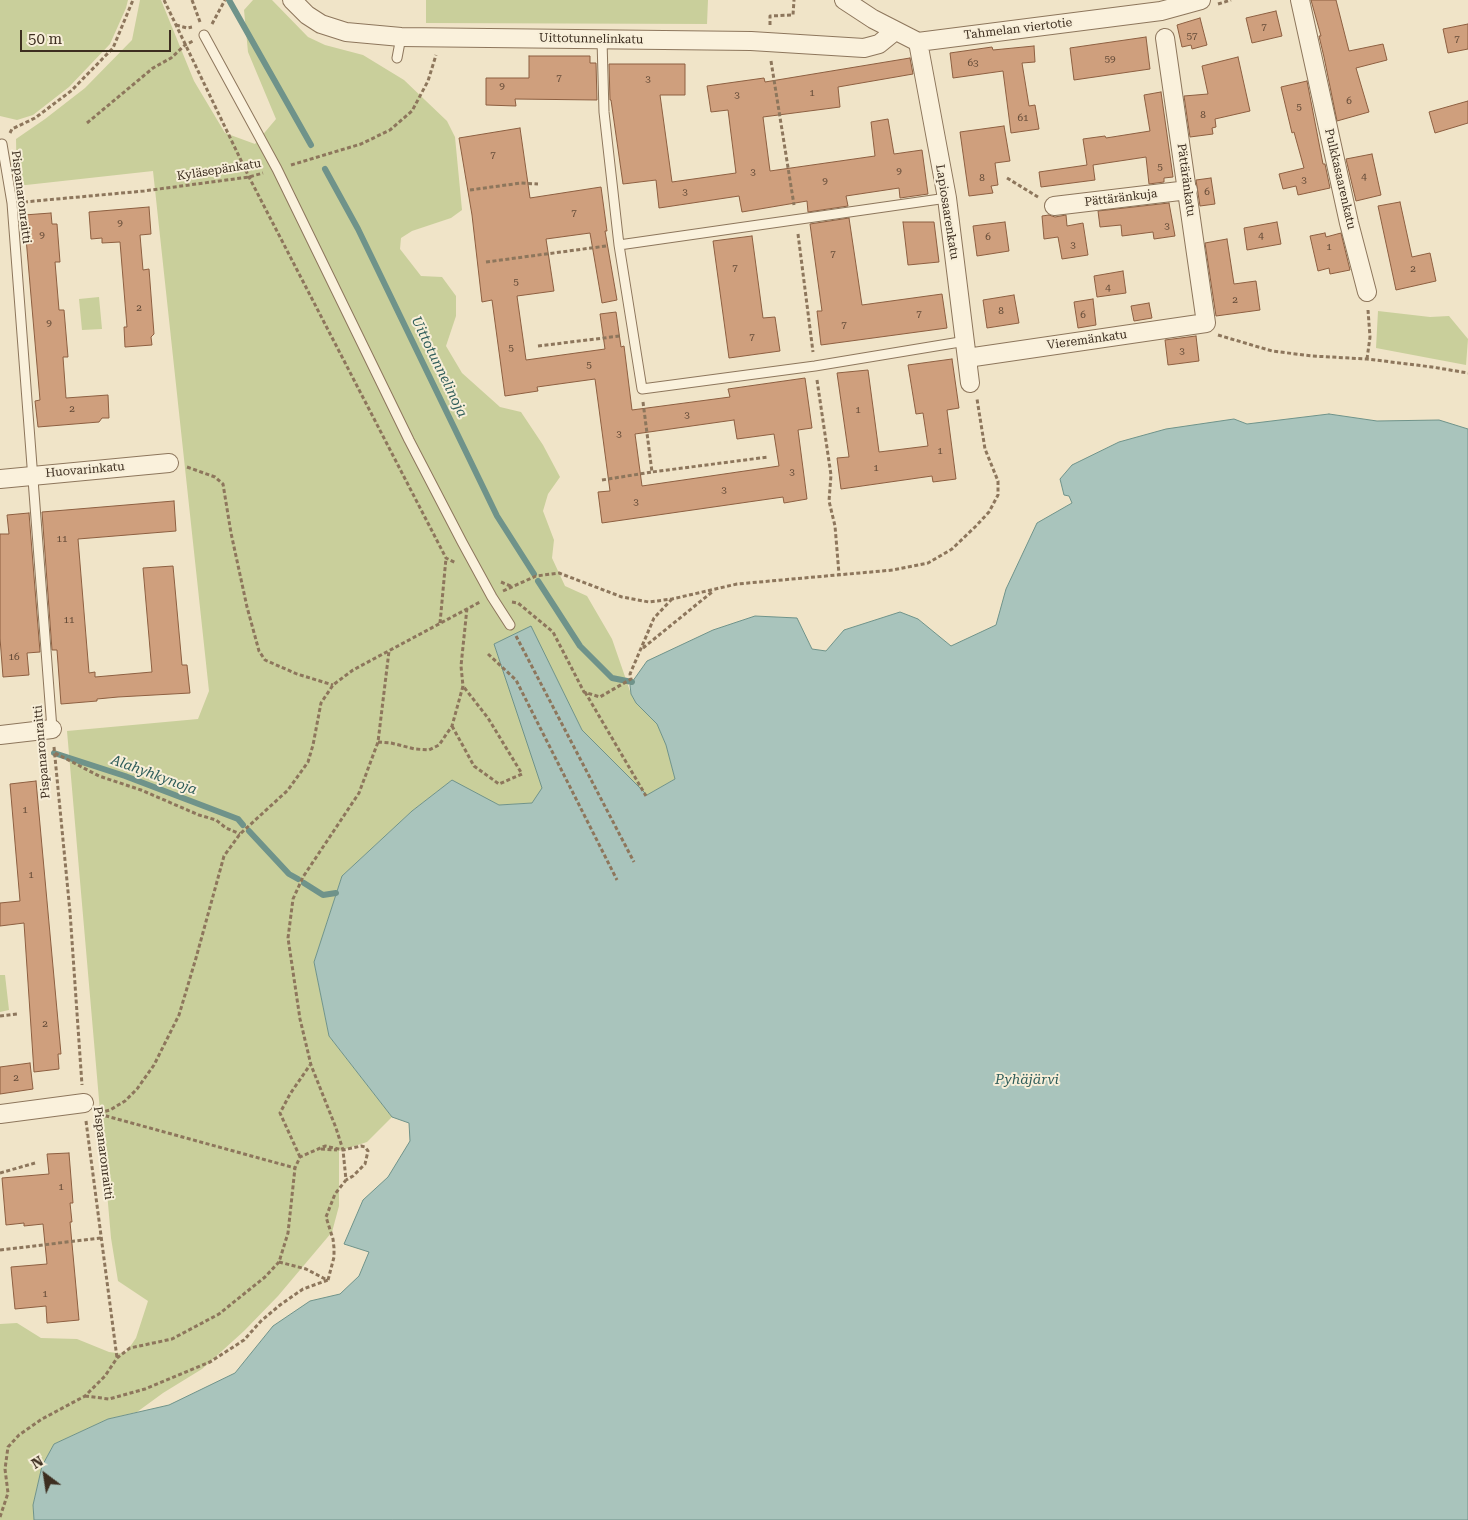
<!DOCTYPE html>
<html>
<head>
<meta charset="utf-8">
<style>
	body { margin:0 }
	#map { position:relative; width:1468px; height:1520px; overflow:hidden; background:#f0e4c8; font-family:"Roboto Serif",serif }
	canvas { display:block }
	.north { position:absolute; left:20px; top:1450px; width:50px; height:50px; -webkit-text-stroke:4px #f7eed8; paint-order:stroke; rotate:329deg; font-size:14px; font-weight:700; line-height:20px; text-align:center; color:#3d2e20 }
	.north::after { content:''; display:block; margin:auto; width:18px; height:22px; background:#3d2e20; clip-path:polygon(50% 0,100% 100%,50% 72%,0 100%) }
	.scale { position:absolute; left:20px; top:30px; width:151px; height:22px; box-sizing:border-box; border:2px solid #3d2e20; border-top:0; padding-left:6px; font-size:15px; line-height:18px; white-space:nowrap; color:#3d2e20; -webkit-text-stroke:4px #f7eed8; paint-order:stroke }
</style>
</head>
<body>
<div id="map">
<canvas width="1468" height="1520"></canvas>
<div class="north">N</div>
<div class="scale">50 m</div>
</div>
<script>
const c = document.querySelector('canvas').getContext('2d');
c.lineJoin = 'round';
function fill(path, color) {
  c.fillStyle = color;
  c.fill(path, 'evenodd');
}
function poly(rows) {
  const path = new Path2D();
  for (const r of rows) {
    path.moveTo(r[0], r[1]);
    for (let i = 2; i < r.length; i += 2) path.lineTo(r[i], r[i + 1]);
  }
  return path;
}
function stroke(path, color, width, dash) {
  c.strokeStyle = color;
  c.lineWidth = width;
  c.lineCap = dash ? 'butt' : 'round';
  c.setLineDash(dash || []);
  c.stroke(path);
}
function label(font, color, halo, rows, align = 'center') {
  c.font = font + ' "Roboto Serif",serif';
  c.lineWidth = 4;
  c.setLineDash([]);
  c.textBaseline = 'middle';
  c.strokeStyle = halo;
  c.fillStyle = color;
  for (const [text, x, y, turn = 0] of rows) {
    c.save();
    c.translate(x, y);
    c.rotate((+turn || 0) * Math.PI / 180);
    c.textAlign = isNaN(turn) ? turn : align;
    if (halo) c.strokeText(text, 0, 0);
    c.fillText(text, 0, 0);
    c.restore();
  }
}
fill(poly([
	[0,0,128,0,126,8,110,44,69,87,33,115,17,120,0,116],
	[140,0,161,0,194,81,225,133,255,144,276,119,248,52,244,10,253,0,272,0,308,37,325,45,363,55,404,80,447,121,455,137,462,210,451,218,412,231,401,238,400,249,421,276,442,277,456,296,456,316,446,346,462,373,500,407,521,412,543,445,560,477,548,494,543,511,554,540,552,558,565,586,587,596,612,639,631,694,636,703,657,723,666,744,675,779,646,796,582,730,531,627,494,644,543,788,532,803,499,805,451,781,412,811,342,876,314,962,329,1036,392,1117,367,1142,339,1151,339,1206,332,1232,278,1296,244,1331,202,1369,163,1393,137,1412,108,1419,54,1444,42,1466,33,1505,34,1520,0,1520,0,1324,17,1323,41,1338,77,1339,109,1352,125,1354,136,1338,148,1301,118,1281,111,1238,67,731,198,719,209,691,153,171,17,186,16,139,45,119,85,88,132,40],
	[426,0,708,0,707,24,426,23],
	[99,297,102,329,82,330,79,299],
	[1378,311,1430,317,1449,316,1468,339,1466,365,1376,348],
	[0,975,5,975,9,1010,0,1012]
]), '#c9cf9b');
const water = poly([
	[1329,414,1377,421,1439,420,1468,429,1468,1520,34,1520,33,1505,42,1466,54,1444,108,1419,169,1405,235,1373,273,1326,310,1301,340,1294,359,1276,369,1252,344,1244,363,1200,388,1177,410,1141,409,1123,392,1117,329,1036,314,962,342,876,412,811,452,780,499,805,532,803,542,788,494,644,531,626,582,730,647,795,675,779,666,745,657,724,636,703,631,694,630,685,647,661,713,630,755,616,797,618,812,649,826,651,844,630,900,612,918,619,951,646,996,625,1006,589,1037,523,1072,503,1069,496,1064,495,1060,479,1072,465,1119,442,1166,429,1234,419,1247,424,1329,414]
]);
fill(water, '#a9c4bc');
stroke(water, '#6f938a', 1);
stroke(poly([
	[229,0,311,145],
	[325,169,358,229,497,516,534,574],
	[538,581,580,646,612,678,632,682],
	[54,753,125,776,238,819,243,825],
	[249,831,289,874,298,879],
	[304,883,323,895,336,893]
]), '#6f938a', 6);
const building = poly([
	[1311,0,1336,0,1349,51,1383,44,1387,60,1356,68,1369,112,1337,121,1324,57,1319,36,1321,36,1311,0],
	[1276,11,1282,36,1252,43,1246,18,1276,11],
	[1200,18,1207,45,1192,49,1191,45,1182,47,1177,25,1200,18],
	[1468,24,1468,49,1448,53,1443,29,1468,24],
	[1146,37,1150,69,1074,80,1070,48,1146,37],
	[1034,46,1035,62,1022,63,1029,106,1035,105,1039,129,1011,133,1003,71,953,78,950,53,992,47,993,50,1034,46],
	[529,56,590,56,590,63,596,63,597,100,515,99,516,106,486,105,486,78,529,78,529,56],
	[1238,57,1250,111,1215,119,1216,127,1212,128,1213,134,1190,137,1184,96,1208,94,1202,66,1238,57],
	[910,58,913,74,838,87,840,107,763,117,770,171,875,156,871,122,888,119,894,154,922,150,928,194,900,198,899,188,846,196,848,206,808,212,807,201,742,212,739,196,659,208,656,180,623,184,611,100,610,100,609,64,685,64,685,95,660,95,672,182,736,173,728,110,711,112,707,86,764,78,765,82,910,58],
	[1307,81,1323,164,1325,164,1330,188,1298,195,1296,186,1283,189,1279,174,1304,168,1294,132,1292,133,1281,87,1307,81],
	[1161,92,1173,177,1164,178,1164,182,1149,184,1146,157,1093,165,1095,180,1041,187,1039,172,1087,165,1083,139,1105,136,1106,138,1150,131,1144,95,1161,92],
	[1468,101,1468,123,1435,133,1429,112,1468,101],
	[1004,126,1010,161,995,163,998,185,991,186,993,193,969,196,960,132,1004,126],
	[520,128,530,198,601,187,607,231,605,231,617,300,602,303,590,233,546,239,554,291,517,296,526,360,605,349,600,314,616,312,621,347,624,346,632,410,730,397,728,389,805,378,812,428,798,430,807,499,784,503,783,497,602,523,598,492,610,491,595,379,537,387,538,391,505,396,492,300,482,302,472,215,459,138,520,128],
	[734,420,737,439,774,434,779,466,642,486,635,434,734,420],
	[1372,154,1381,195,1356,201,1346,159,1372,154],
	[1211,178,1215,204,1200,206,1196,180,1211,178],
	[1400,202,1412,257,1430,253,1436,281,1396,290,1378,206,1400,202],
	[1169,203,1175,236,1154,239,1153,232,1122,236,1121,225,1100,227,1098,211,1169,203],
	[149,207,151,234,140,235,143,270,149,269,154,334,151,337,152,345,125,347,124,327,127,327,120,242,102,243,102,238,91,239,89,212,149,207],
	[51,213,52,224,57,224,60,262,55,262,59,310,64,310,68,357,63,357,66,398,108,395,109,418,102,418,99,422,38,427,35,401,40,400,24,215,51,213],
	[1049,215,1055,217,1066,215,1067,226,1083,223,1088,255,1062,259,1058,237,1044,239,1042,216,1049,215],
	[849,218,862,305,942,294,947,328,821,345,817,311,822,311,810,224,849,218],
	[903,222,934,222,939,262,908,265,903,222],
	[1005,222,1009,251,977,256,973,226,1005,222],
	[1277,222,1281,244,1247,250,1244,228,1277,222],
	[1325,233,1326,237,1341,233,1350,270,1330,274,1329,268,1318,271,1310,236,1325,233],
	[752,236,763,318,775,317,780,351,729,358,713,241,752,236],
	[1227,239,1234,284,1256,281,1260,310,1216,316,1205,243,1227,239],
	[1123,271,1126,293,1097,297,1094,276,1123,271],
	[1014,295,1019,323,987,328,983,300,1014,295],
	[1093,299,1096,325,1078,328,1074,302,1093,299],
	[1149,303,1152,318,1134,321,1131,306,1149,303],
	[1196,336,1199,361,1168,365,1165,340,1196,336],
	[952,359,959,408,947,410,956,479,933,482,932,476,841,489,837,458,849,457,837,373,868,370,879,452,928,446,923,413,916,414,908,365,952,359],
	[174,501,176,531,78,539,89,673,95,672,95,677,152,672,143,568,173,566,182,665,187,665,190,693,118,697,97,699,97,701,61,704,57,650,52,650,42,512,174,501],
	[29,513,40,652,27,653,29,675,3,677,0,638,0,534,9,534,7,515,29,513],
	[36,781,61,1054,58,1054,59,1069,34,1072,24,923,0,926,0,903,20,901,10,784,36,781],
	[30,1063,33,1089,0,1094,0,1067,30,1063],
	[69,1153,73,1203,70,1203,72,1222,70,1222,79,1320,47,1323,46,1306,15,1309,11,1267,47,1264,43,1224,24,1226,24,1223,6,1225,2,1178,49,1174,47,1154,69,1153]
]);
fill(building, '#cf9f7d');
stroke(building, '#8d5f41', 1);
const service = poly([
	[204,35,277,169,409,440,462,542,492,597,510,625],
	[602,40,604,112,619,245,642,389,815,366,966,341],
	[397,58,401,37],
	[2,144,12,203,52,729],
	[619,245,947,198]
]);
const minor = poly([
	[292,0,307,15,321,24,346,32,401,37,751,41,864,48,879,44,895,31],
	[844,0,873,19,918,42,1161,11,1201,0],
	[1300,0,1349,223,1367,292],
	[918,42,947,198,970,383],
	[1054,206,1188,190],
	[967,358,1206,323,1165,38],
	[0,479,169,463],
	[0,735,52,729],
	[0,1114,84,1103]
]);
stroke(service, '#8d765c', 11);
stroke(minor, '#8d765c', 20);
stroke(poly([
	[164,0,249,177,446,558,456,563],
	[192,0,200,22],
	[1218,4,1231,0],
	[212,24,225,0],
	[176,25,187,28,192,27],
	[770,25,770,16,793,15,794,0],
	[771,61,794,205],
	[87,123,153,68,171,58,185,45,193,41],
	[10,133,12,129,35,118,71,91,113,48,133,0],
	[291,165,361,144,390,130,412,111,428,81,436,55],
	[1007,178,1038,197],
	[470,190,521,183,538,184],
	[24,202,144,191,249,177,263,173],
	[798,234,813,352],
	[486,262,606,246],
	[1218,335,1272,351,1312,356,1367,359,1432,367,1468,373],
	[538,346,620,336],
	[1367,359,1370,337,1368,310],
	[817,380,831,475,829,501,835,526,839,574],
	[643,402,652,472,768,457],
	[187,467,215,477,223,484,231,533,247,607,259,651,265,660,297,674,333,685],
	[602,480,652,472],
	[501,582,513,587],
	[503,591,536,576,559,573,622,597,649,602,672,599,737,584,893,570,928,563,952,549,976,526,989,512,998,495,998,481,985,449,977,399],
	[512,602,518,603,553,632,584,692,600,697,631,679,630,674,654,618,672,599],
	[440,623,446,558],
	[516,636,634,862],
	[643,648,712,592],
	[488,654,516,680,617,880],
	[585,692,646,796],
	[452,726,474,766,499,784,522,774,488,718,463,686],
	[378,742,391,743,415,749,429,750,439,745,452,726,463,686,461,666,467,608],
	[54,747,70,912,82,1085],
	[55,753,99,776,141,790,199,815,216,820,226,828,240,834],
	[0,1016,17,1014],
	[99,1113,110,1110,125,1101,137,1089,154,1065,179,1015,196,958,224,856,240,834,288,790,308,762,313,745,321,703,333,685,353,670,480,602],
	[99,1114,295,1168],
	[86,1121,117,1358],
	[321,1149,337,1150],
	[300,1157,280,1113,290,1094,310,1065],
	[0,1173,35,1163],
	[0,1250,101,1238],
	[279,1262,306,1269,327,1280],
	[328,1280,334,1257,334,1248,333,1239,326,1217,335,1194,346,1180,343,1150,336,1128,311,1065,300,1019,288,938,293,899,303,877,359,793,378,742,389,651],
	[85,1396,109,1399,145,1389,210,1362,244,1340,261,1321,280,1305,303,1289,328,1280],
	[0,1517,8,1493,5,1469,8,1447,19,1435,42,1419,85,1396,105,1376,117,1358,130,1348,172,1339,219,1314,265,1277,279,1262,288,1233,295,1168,300,1157,325,1146,343,1150,361,1146,365,1147,368,1151,365,1164,353,1176,346,1180]
]), '#8d765c', 3, [4, 2.5]);
stroke(service, '#faf1dc', 9);
stroke(minor, '#faf1dc', 18);
label('10px', '#624a37', null, [
	["7",1264,27],
	["57",1192,36],
	["7",1457,39],
	["59",1110,59],
	["63",973,63],
	["7",559,78],
	["3",648,79],
	["9",502,86],
	["1",812,93],
	["3",737,95],
	["6",1349,101],
	["5",1299,107],
	["8",1203,115],
	["61",1023,118],
	["7",493,155],
	["5",1160,167],
	["9",899,171],
	["3",753,172],
	["4",1364,177],
	["8",982,178],
	["3",1304,180],
	["9",825,181],
	["3",685,192],
	["6",1207,192],
	["7",574,213],
	["9",120,223],
	["3",1167,226],
	["9",42,235],
	["4",1261,236],
	["6",988,237],
	["3",1073,245],
	["1",1329,247],
	["7",833,254],
	["7",735,268],
	["2",1413,269],
	["5",516,282],
	["4",1108,288],
	["2",1235,300],
	["2",139,308],
	["8",1001,311],
	["7",919,314],
	["6",1083,315],
	["9",49,323],
	["7",844,325],
	["7",752,337],
	["5",511,348],
	["3",1182,351],
	["5",589,365],
	["2",72,409],
	["1",858,410],
	["3",687,415],
	["3",619,434],
	["1",940,451],
	["1",876,468],
	["3",792,472],
	["3",724,490],
	["3",636,502],
	["11",62,539],
	["11",69,620],
	["16",14,657],
	["1",25,810],
	["1",31,875],
	["2",45,1024],
	["2",16,1078],
	["1",61,1187],
	["1",45,1294]
]);
label('12px', '#3d2e20', '#f7eed8', [
	["Tahmelan viertotie",1018,29,-7],
	["Uittotunnelinkatu",591,39,1],
	["Kyläsepänkatu",219,170,-9],
	["Pulkkasaarenkatu",1340,179,77],
	["Pättäränkatu",1186,180,82],
	["Pispanaronraitti",21,197,83],
	["Pättäränkuja",1121,198,-7],
	["Lapiosaarenkatu",947,212,81],
	["Vieremänkatu",1087,340,-8],
	["Huovarinkatu",85,470,-5],
	["Pispanaronraitti",42,752,-95],
	["Pispanaronraitti",103,1153,83]
]);
label('italic 14px', '#2f5d5a', '#f7eed8', [
	["Uittotunnelinoja",439,367,64],
	["Alahyhkynoja",154,775,20],
	["Pyhäjärvi",1027,1080]
]);
</script>
</body>
</html>
